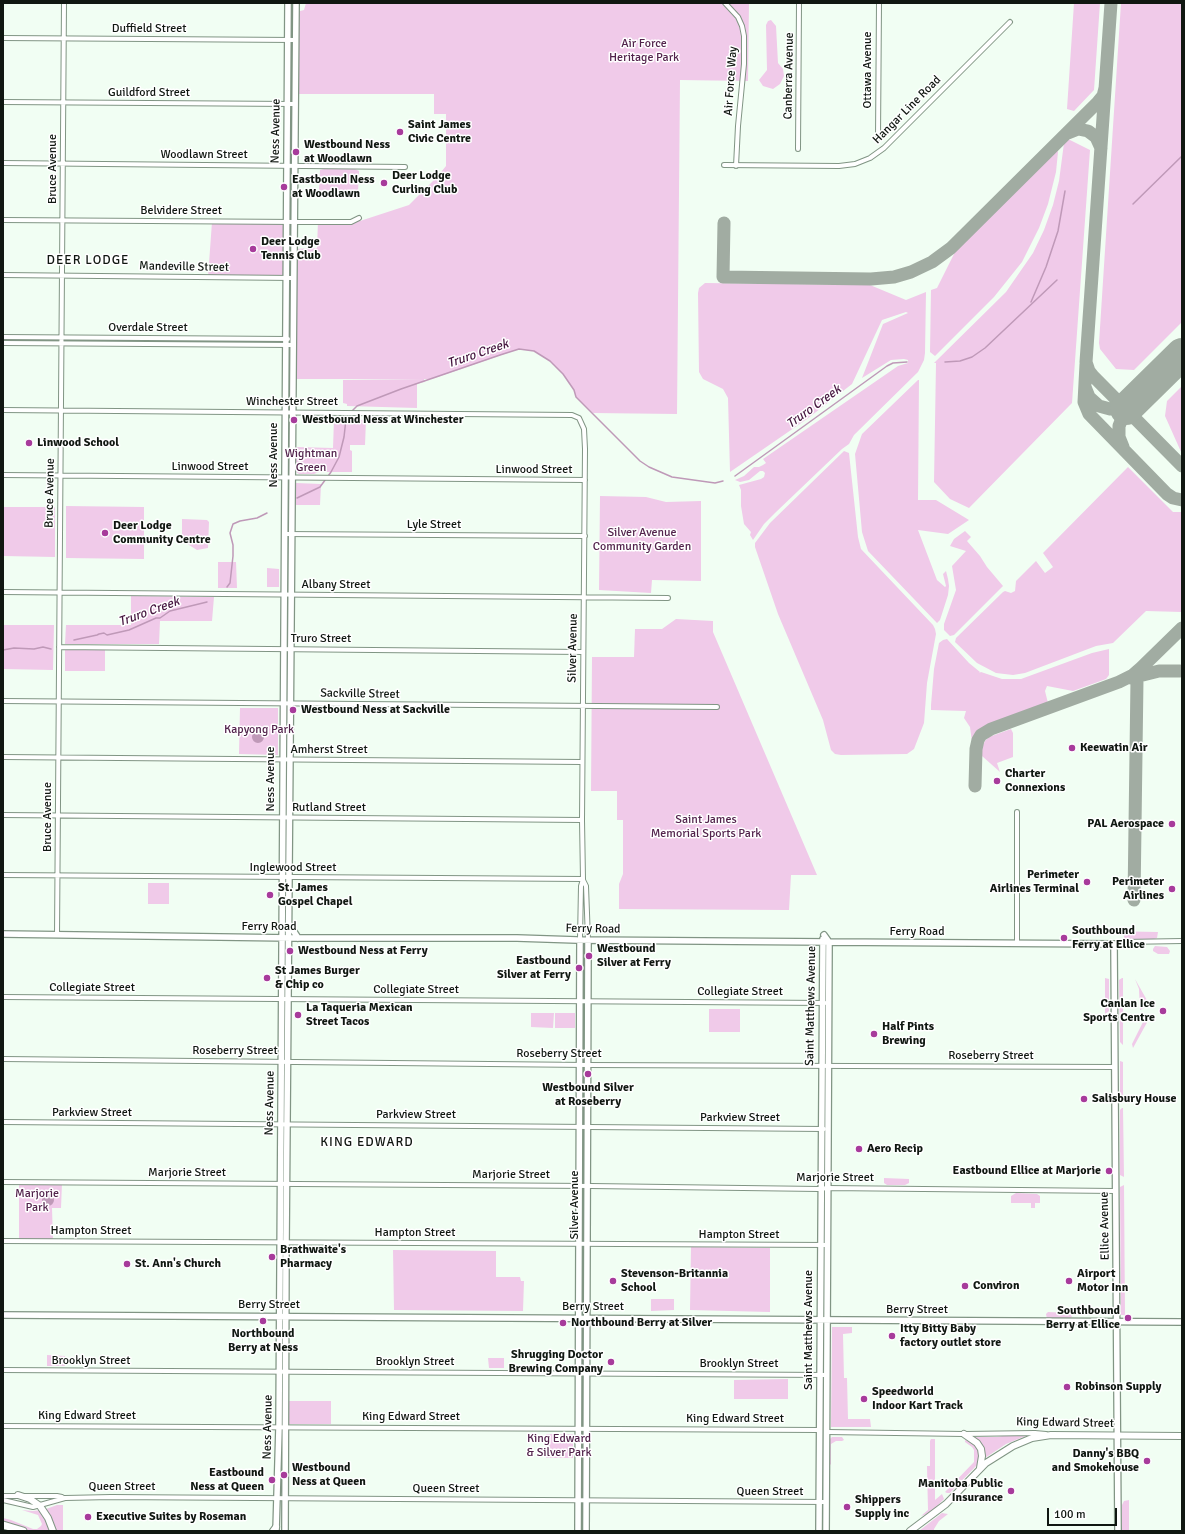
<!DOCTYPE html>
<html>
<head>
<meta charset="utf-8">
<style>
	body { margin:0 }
	#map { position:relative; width:1185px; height:1534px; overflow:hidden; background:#f1fef3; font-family:Signika,sans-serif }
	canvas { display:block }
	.frame { position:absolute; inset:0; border:4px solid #101711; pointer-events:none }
	.scale { position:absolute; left:1047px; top:1508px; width:70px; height:18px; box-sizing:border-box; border:2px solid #101711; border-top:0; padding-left:5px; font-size:12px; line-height:14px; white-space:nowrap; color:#101711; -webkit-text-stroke:3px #fff; paint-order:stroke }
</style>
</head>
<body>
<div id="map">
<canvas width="1185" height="1534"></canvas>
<div class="frame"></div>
<div class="scale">100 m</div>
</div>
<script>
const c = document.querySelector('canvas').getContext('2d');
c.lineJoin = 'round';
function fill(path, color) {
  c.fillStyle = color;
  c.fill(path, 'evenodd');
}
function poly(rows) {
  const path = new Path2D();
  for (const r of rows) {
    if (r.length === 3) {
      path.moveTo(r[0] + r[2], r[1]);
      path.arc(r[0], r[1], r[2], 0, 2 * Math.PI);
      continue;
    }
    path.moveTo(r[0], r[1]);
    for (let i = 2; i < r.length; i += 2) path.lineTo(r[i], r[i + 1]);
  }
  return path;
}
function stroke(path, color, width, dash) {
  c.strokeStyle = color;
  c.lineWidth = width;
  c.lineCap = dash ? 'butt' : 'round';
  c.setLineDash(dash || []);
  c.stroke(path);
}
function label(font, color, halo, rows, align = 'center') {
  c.font = font + ' Signika,sans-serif';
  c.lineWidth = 3;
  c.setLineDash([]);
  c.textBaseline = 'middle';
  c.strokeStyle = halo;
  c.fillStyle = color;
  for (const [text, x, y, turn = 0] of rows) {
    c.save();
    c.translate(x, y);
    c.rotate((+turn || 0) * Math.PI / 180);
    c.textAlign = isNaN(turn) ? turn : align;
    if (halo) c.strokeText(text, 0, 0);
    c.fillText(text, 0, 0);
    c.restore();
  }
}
fill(poly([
	[306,3,749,3,748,81,680,80,677,414,593,413,576,397,574,390,563,374,550,361,534,351,519,349,432,379,292,379,293,249,317,248,318,221,351,222,359,218,360,221,409,205,437,177,446,166,446,114,434,114,434,94,295,94,296,12,304,10],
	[1074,3,1100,3,1094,90,1074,111,1067,109],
	[1121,3,1182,3,1182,322,1134,370,1116,369,1100,349,1099,343],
	[771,20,776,26,778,63,783,69,784,76,780,84,773,89,763,86,759,80,767,70,766,25,768,21],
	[1068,139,1090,150,1072,403,969,508,950,499,934,482,936,363,934,363,1006,292,1033,253,1044,230,1053,205,1059,181,1064,143],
	[1057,150,1058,152,1056,172,1048,204,1039,228,1022,262,994,297,935,356,930,352,931,290,937,288,956,250],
	[327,168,355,169,359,171,358,192,356,193,323,192,319,190,320,170],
	[212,222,286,222,286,278,208,277],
	[705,283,870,285,906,300,926,292,925,353,924,360,918,372,854,435,849,444,842,449,775,513,764,524,753,540,750,535,751,532,744,524,741,506,741,490,739,485,761,479,764,477,765,473,763,471,760,471,749,480,740,482,735,480,744,476,754,467,759,467,763,465,766,463,763,459,898,366,908,363,908,360,904,359,891,360,862,378,883,324,908,313,906,312,882,320,852,384,807,419,730,472,728,398,723,389,703,379,699,372,698,293,699,288],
	[424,379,425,382,417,383,417,408,347,406,347,404,343,403,343,380],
	[918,380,919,380,918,500,936,500,969,520,948,534,918,530,937,580,945,587,946,586,943,574,946,571,948,579,949,586,948,595,940,620,937,623,868,551,862,532,855,454,862,434],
	[1182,386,1182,454,1165,416,1167,401],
	[334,419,366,420,365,445,350,445,350,450,352,451,352,472,319,472,314,474,299,474,296,472,296,447,333,448],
	[844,451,849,453,858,537,861,549,933,625,935,629,936,634,927,683,924,723,914,749,907,754,841,755,835,754,831,750,823,720,778,614,755,547,755,543,770,523],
	[1128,467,1173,512,1182,512,1182,612,1146,611,1113,643,1096,646,1025,673,1013,675,996,673,977,663,955,642,956,638,1003,592,1005,591,1011,593,1015,591,1016,581,1036,561,1045,573,1053,567,1043,553],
	[296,483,321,484,320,505,296,505],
	[600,496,646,497,666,502,701,501,701,581,652,580,651,593,599,590],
	[66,506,144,507,144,559,66,558],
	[3,507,55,507,55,557,3,556],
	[182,519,207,520,209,522,208,548,197,550,189,545,182,535],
	[965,531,971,537,967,541,980,556,987,567,1003,586,954,635,950,636,944,630,944,624,956,590,952,566,966,551,950,546,954,539],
	[218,562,236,562,237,588,218,588],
	[267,568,279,569,279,587,267,587],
	[131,596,214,597,212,621,160,621,159,644,65,644,66,625,131,625],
	[676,619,713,621,713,632,817,875,791,875,789,910,619,909,619,884,623,874,623,820,617,820,617,791,591,791,592,657,634,657,635,629,662,629],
	[3,625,54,625,53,670,3,669],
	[947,639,969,663,980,672,979,673,981,672,1002,679,1021,679,1092,653,1109,649,1109,675,1106,679,1073,691,1047,686,1045,691,1048,703,984,727,977,733,972,742,970,727,964,718,966,711,931,710,931,705,934,669,939,643,943,640],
	[65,650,105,650,105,671,65,671],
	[240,708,278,708,278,755,239,754],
	[1011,729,1013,733,1013,757,997,763,1000,772,982,756,982,747,985,741,989,737],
	[148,883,169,883,169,904,148,904],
	[1092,931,1103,931,1158,932,1157,938,1154,939,1124,939,1124,934,1091,933],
	[580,939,588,940,587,1001,580,1001],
	[1155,946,1167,947,1170,951,1169,954,1158,954,1153,951,1153,949],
	[1105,978,1109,979,1109,1011,1105,1014],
	[1122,978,1123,978,1123,1045,1120,1042,1119,980],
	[1135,979,1148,1002,1145,1003,1146,1007,1140,1010,1139,989],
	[709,1009,740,1009,740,1032,709,1032],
	[531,1013,554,1013,553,1028,531,1027],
	[555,1013,575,1013,575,1028,555,1028],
	[1148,1016,1150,1017,1133,1048,1132,1044,1145,1018],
	[1120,1061,1123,1062,1123,1098,1120,1095],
	[1122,1108,1123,1108,1124,1177,1120,1175,1120,1110],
	[884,1178,909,1179,909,1183,905,1185,887,1185,884,1183],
	[19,1182,62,1183,61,1208,52,1208,53,1241,19,1241],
	[1124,1185,1125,1315,1121,1315,1120,1187],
	[1016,1193,1037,1194,1040,1196,1040,1203,1035,1203,1035,1208,1031,1208,1031,1203,1011,1203,1011,1196],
	[691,1247,770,1248,770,1312,690,1310],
	[393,1250,496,1251,496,1277,520,1277,521,1281,524,1281,523,1311,394,1310],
	[651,1299,674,1299,674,1310,651,1311],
	[1048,1312,1070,1313,1072,1317,1068,1319,1047,1319,1046,1314],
	[820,1320,827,1320,826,1502,819,1502],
	[832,1327,852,1327,852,1333,843,1334,844,1378,847,1378,848,1419,870,1419,871,1427,831,1427],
	[47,1355,65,1356,65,1366,47,1366],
	[488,1358,504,1358,504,1368,489,1368],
	[788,1379,788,1399,734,1399,734,1380],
	[289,1401,331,1401,331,1424,289,1424],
	[546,1434,573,1434,573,1458,546,1458],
	[1008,1435,1028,1435,1006,1444,985,1458,983,1448,973,1437,997,1437],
	[832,1437,842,1437,844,1440,842,1441,836,1441,831,1444,831,1464,829,1466,829,1440],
	[931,1439,935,1439,935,1500,942,1494,944,1499,930,1513,921,1516,928,1510,927,1466,930,1466,930,1441],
	[965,1440,973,1442,980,1452,978,1464,950,1493,947,1493,945,1492,974,1462,974,1450,972,1447,965,1442],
	[1129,1500,1129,1531,1122,1531,1122,1505,1124,1501],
	[57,1505,63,1505,63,1531,55,1531,46,1509],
	[22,1510,33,1511,41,1510,44,1514,50,1531,27,1531,3,1523,3,1518,11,1520,33,1529,37,1529,41,1526,42,1524,38,1515],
	[942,1513,948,1514,939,1521,934,1529,934,1531,919,1531]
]), '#f0cae9');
fill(poly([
	[258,737,6],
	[48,1200,6]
]), '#bf99b8');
stroke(poly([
	[1133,204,1182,156],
	[1031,302,1046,267,1058,231,1065,191],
	[945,362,960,361,972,357,985,348,1057,280],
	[352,411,357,406,401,389,500,355,519,349,534,351,550,361,563,374,574,390,576,397,640,461,649,467,672,477,715,483,723,481],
	[735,476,887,366,893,363,907,362],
	[297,498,320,487,331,472,339,457,344,437,346,419,350,414],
	[227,587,230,583,233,556,233,545,230,533,233,524,240,521,257,518,267,513],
	[74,640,97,635,99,634,104,633,107,635,129,630,156,618,160,618,170,611,207,602],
	[3,650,14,648,34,649,43,647,51,649]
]), '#bf99b8', 1.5);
stroke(poly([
	[1111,3,1086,362,1089,371,1093,376,1182,466],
	[1068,133,1078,129,1088,131,1096,137,1101,148],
	[724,223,723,277,871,279,894,277,911,272,932,262,951,248,1098,102,1103,96,1105,88],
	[1086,364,1084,402,1089,414,1167,494,1173,498,1182,500],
	[1085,387,1089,397,1099,406,1110,409,1122,408,1131,403,1178,357],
	[1123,447,1119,437,1119,426,1123,416,1133,404],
	[1131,678,1159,671,1180,671],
	[975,786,976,749,978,740,981,735,991,729,1119,682,1133,675,1141,668],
	[1134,900,1137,679,1141,668,1182,628]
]), '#a1aca2', 13);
stroke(poly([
	[1126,409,1182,354]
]), '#a1aca2', 32);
const street = poly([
	[725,3,738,17,742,26,744,36,744,64,738,126,736,166],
	[3,38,295,40],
	[3,102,294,104],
	[878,138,879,3],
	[798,149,799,3],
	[3,163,405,167],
	[724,165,839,166,855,164,870,158,884,148,1010,22],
	[3,220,297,222,351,222,359,218],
	[3,275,293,278],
	[3,337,288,339],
	[3,343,292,345],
	[3,410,572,415,579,418,584,429,585,449,582,820,583,879,581,886,580,939],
	[3,475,585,480],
	[284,534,585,536],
	[3,592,668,598],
	[59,647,583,652],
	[3,701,717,707],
	[3,757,582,762],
	[1017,812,1017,944],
	[3,815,582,820],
	[3,875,583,879],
	[583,880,586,886,588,940],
	[57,935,64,3],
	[1114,944,1124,942,1182,941],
	[3,997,825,1003],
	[3,1059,587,1065,1114,1067],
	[3,1122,824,1129],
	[3,1182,591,1186,819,1189,828,1188,1115,1191],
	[3,1241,828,1245],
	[3,1370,827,1375],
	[3,1426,819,1430],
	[827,1432,964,1434,1035,1433,1046,1434],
	[3,1496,57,1496,62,1497],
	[3,1500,33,1507,65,1498,111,1497,826,1502]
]);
const secondary = poly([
	[289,924,298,938],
	[3,934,292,938,517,938,577,940,829,942,1114,944,1118,1531],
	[824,935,829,942,826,1531],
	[3,1315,1182,1322],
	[276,1531,279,1427,288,3],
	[285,1531,286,1242,296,3],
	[578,1531,580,939],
	[586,1531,588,940],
	[819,1531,823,939]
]);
const primary = poly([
	[964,1434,977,1443,981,1449,982,1456,980,1468],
	[18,1495,30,1499,40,1506,48,1518,53,1531],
	[273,1531,276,1527],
	[910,1531,946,1504,986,1463,1013,1446,1032,1438,1051,1435,1182,1436]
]);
const highway = poly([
	[3,1525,23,1531]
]);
stroke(street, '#819584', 6);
stroke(secondary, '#819584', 8);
stroke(primary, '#819584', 8);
stroke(highway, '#819584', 9);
stroke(street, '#fff', 4);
stroke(secondary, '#fff', 5.5);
stroke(primary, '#fff', 6);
stroke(highway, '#fff', 7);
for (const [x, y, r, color] of [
	[400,132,4,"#a73b9b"],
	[296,152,4,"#a73b9b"],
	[384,183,4,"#a73b9b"],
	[284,187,4,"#a73b9b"],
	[253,249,4,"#a73b9b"],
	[294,420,4,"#a73b9b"],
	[29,443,4,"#a73b9b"],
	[105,533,4,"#a73b9b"],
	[293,710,4,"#a73b9b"],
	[1072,748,4,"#a73b9b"],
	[997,781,4,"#a73b9b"],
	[1172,824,4,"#a73b9b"],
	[1087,882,4,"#a73b9b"],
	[1172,889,4,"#a73b9b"],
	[270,895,4,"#a73b9b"],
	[1064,938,4,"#a73b9b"],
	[290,951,4,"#a73b9b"],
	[589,956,4,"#a73b9b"],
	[579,968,4,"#a73b9b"],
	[267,978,4,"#a73b9b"],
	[1163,1011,4,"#a73b9b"],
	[298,1015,4,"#a73b9b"],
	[874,1034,4,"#a73b9b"],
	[588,1074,4,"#a73b9b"],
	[1084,1099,4,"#a73b9b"],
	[859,1149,4,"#a73b9b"],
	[1109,1171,4,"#a73b9b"],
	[272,1257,4,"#a73b9b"],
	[127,1264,4,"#a73b9b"],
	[613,1281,4,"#a73b9b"],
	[1069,1281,4,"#a73b9b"],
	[965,1286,4,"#a73b9b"],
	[1128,1318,4,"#a73b9b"],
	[263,1321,4,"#a73b9b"],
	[563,1323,4,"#a73b9b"],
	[892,1336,4,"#a73b9b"],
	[611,1362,4,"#a73b9b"],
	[1067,1387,4,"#a73b9b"],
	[864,1399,4,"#a73b9b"],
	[1147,1461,4,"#a73b9b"],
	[284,1475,4,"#a73b9b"],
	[272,1480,4,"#a73b9b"],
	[1011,1491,4,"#a73b9b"],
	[847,1507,4,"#a73b9b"],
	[88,1517,4,"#a73b9b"]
]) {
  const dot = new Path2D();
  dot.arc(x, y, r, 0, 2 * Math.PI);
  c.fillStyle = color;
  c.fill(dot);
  stroke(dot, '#fff', 1.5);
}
label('12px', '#101711', '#fff', [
	["Duffield Street",149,29],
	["Ottawa Avenue",868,70,-90],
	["Canberra Avenue",789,76,-89],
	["Air Force Way",731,81,-86],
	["Guildford Street",149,93],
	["Hangar Line Road",907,110,-45],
	["Ness Avenue",276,131,-89],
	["Woodlawn Street",204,155],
	["Bruce Avenue",53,169,-90],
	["Belvidere Street",181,211],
	["Mandeville Street",184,267,1],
	["Overdale Street",148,328],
	["Winchester Street",292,402],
	["Ness Avenue",274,455,-90],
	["Linwood Street",210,467],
	["Linwood Street",534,470],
	["Bruce Avenue",50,493,-89],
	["Lyle Street",434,525],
	["Albany Street",336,585],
	["Truro Street",321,639],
	["Silver Avenue",573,648,-89],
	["Sackville Street",360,694,1],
	["Amherst Street",329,750],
	["Ness Avenue",271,779,-90],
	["Rutland Street",329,808],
	["Bruce Avenue",48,817,-90],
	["Inglewood Street",293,868],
	["Ferry Road",269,927],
	["Ferry Road",593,929,1],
	["Ferry Road",917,932],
	["Collegiate Street",92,988],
	["Collegiate Street",416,990],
	["Collegiate Street",740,992],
	["Saint Matthews Avenue",811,1006,-89],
	["Roseberry Street",235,1051],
	["Roseberry Street",559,1054],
	["Roseberry Street",991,1056],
	["Ness Avenue",270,1103,-89],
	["Parkview Street",92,1113],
	["Parkview Street",416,1115],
	["Parkview Street",740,1118],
	["Marjorie Street",187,1173],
	["Marjorie Street",511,1175],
	["Marjorie Street",835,1178],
	["Silver Avenue",575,1205,-90],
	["Ellice Avenue",1105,1226,-91],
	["Hampton Street",91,1231],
	["Hampton Street",415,1233],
	["Hampton Street",739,1235],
	["Berry Street",269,1305],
	["Berry Street",593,1307],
	["Berry Street",917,1310],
	["Saint Matthews Avenue",809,1330,-90],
	["Brooklyn Street",91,1361],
	["Brooklyn Street",415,1362],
	["Brooklyn Street",739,1364],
	["King Edward Street",87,1416],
	["King Edward Street",411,1417],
	["King Edward Street",735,1419],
	["King Edward Street",1065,1423,1],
	["Ness Avenue",268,1427,-89],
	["Queen Street",122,1487],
	["Queen Street",446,1489],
	["Queen Street",770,1492]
]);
label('12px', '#52234c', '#fff', [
	["Air Force",644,44],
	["Heritage Park",644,58],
	["Wightman",311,454],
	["Green",311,468],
	["Silver Avenue",642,533],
	["Community Garden",642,547],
	["Kapyong Park",259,730],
	["Saint James",706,820],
	["Memorial Sports Park",706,834],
	["Marjorie",37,1194],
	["Park",37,1208],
	["King Edward",559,1439],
	["& Silver Park",559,1453]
]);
label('bold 12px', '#101711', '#fff', [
	["Saint James",408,125],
	["Civic Centre",408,139],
	["Westbound Ness",304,145],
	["at Woodlawn",304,159],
	["Deer Lodge",392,176],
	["Curling Club",392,190],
	["Eastbound Ness",292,180],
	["at Woodlawn",292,194],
	["Deer Lodge",261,242],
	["Tennis Club",261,256],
	["Westbound Ness at Winchester",302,420],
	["Linwood School",37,443],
	["Deer Lodge",113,526],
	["Community Centre",113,540],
	["Westbound Ness at Sackville",301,710],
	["Keewatin Air",1080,748],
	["Charter",1005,774],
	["Connexions",1005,788],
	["PAL Aerospace",1164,824,"right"],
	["Perimeter",1079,875,"right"],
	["Airlines Terminal",1079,889,"right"],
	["Perimeter",1164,882,"right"],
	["Airlines",1164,896,"right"],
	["St. James",278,888],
	["Gospel Chapel",278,902],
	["Southbound",1072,931],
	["Ferry at Ellice",1072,945],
	["Westbound",597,949],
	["Silver at Ferry",597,963],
	["Westbound Ness at Ferry",298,951],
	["Eastbound",571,961,"right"],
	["Silver at Ferry",571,975,"right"],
	["St James Burger",275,971],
	["& Chip co",275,985],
	["Canlan Ice",1155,1004,"right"],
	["Sports Centre",1155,1018,"right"],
	["La Taqueria Mexican",306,1008],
	["Street Tacos",306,1022],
	["Half Pints",882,1027],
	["Brewing",882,1041],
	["Westbound Silver",588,1088,"center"],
	["at Roseberry",588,1102,"center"],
	["Salisbury House",1092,1099],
	["Aero Recip",867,1149],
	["Eastbound Ellice at Marjorie",1101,1171,"right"],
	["Brathwaite's",280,1250],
	["Pharmacy",280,1264],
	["St. Ann's Church",135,1264],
	["Stevenson-Britannia",621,1274],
	["School",621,1288],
	["Airport",1077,1274],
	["Motor Inn",1077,1288],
	["Conviron",973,1286],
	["Southbound",1120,1311,"right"],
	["Berry at Ellice",1120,1325,"right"],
	["Northbound Berry at Silver",571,1323],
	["Itty Bitty Baby",900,1329],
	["factory outlet store",900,1343],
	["Northbound",263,1334,"center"],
	["Berry at Ness",263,1348,"center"],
	["Shrugging Doctor",603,1355,"right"],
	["Brewing Company",603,1369,"right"],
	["Robinson Supply",1075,1387],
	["Speedworld",872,1392],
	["Indoor Kart Track",872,1406],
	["Danny's BBQ",1139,1454,"right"],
	["and Smokehouse",1139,1468,"right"],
	["Westbound",292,1468],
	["Ness at Queen",292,1482],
	["Eastbound",264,1473,"right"],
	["Ness at Queen",264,1487,"right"],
	["Manitoba Public",1003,1484,"right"],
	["Insurance",1003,1498,"right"],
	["Shippers",855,1500],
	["Supply inc",855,1514],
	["Executive Suites by Roseman",96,1517]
], 'left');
c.letterSpacing = '1px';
label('13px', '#101711', '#fff', [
	["DEER LODGE",88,261],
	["KING EDWARD",367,1143]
]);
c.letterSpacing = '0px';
label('italic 13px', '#461740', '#fff', [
	["Truro Creek",478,354,-19],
	["Truro Creek",814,407,-36],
	["Truro Creek",149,612,-20]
]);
</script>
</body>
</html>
